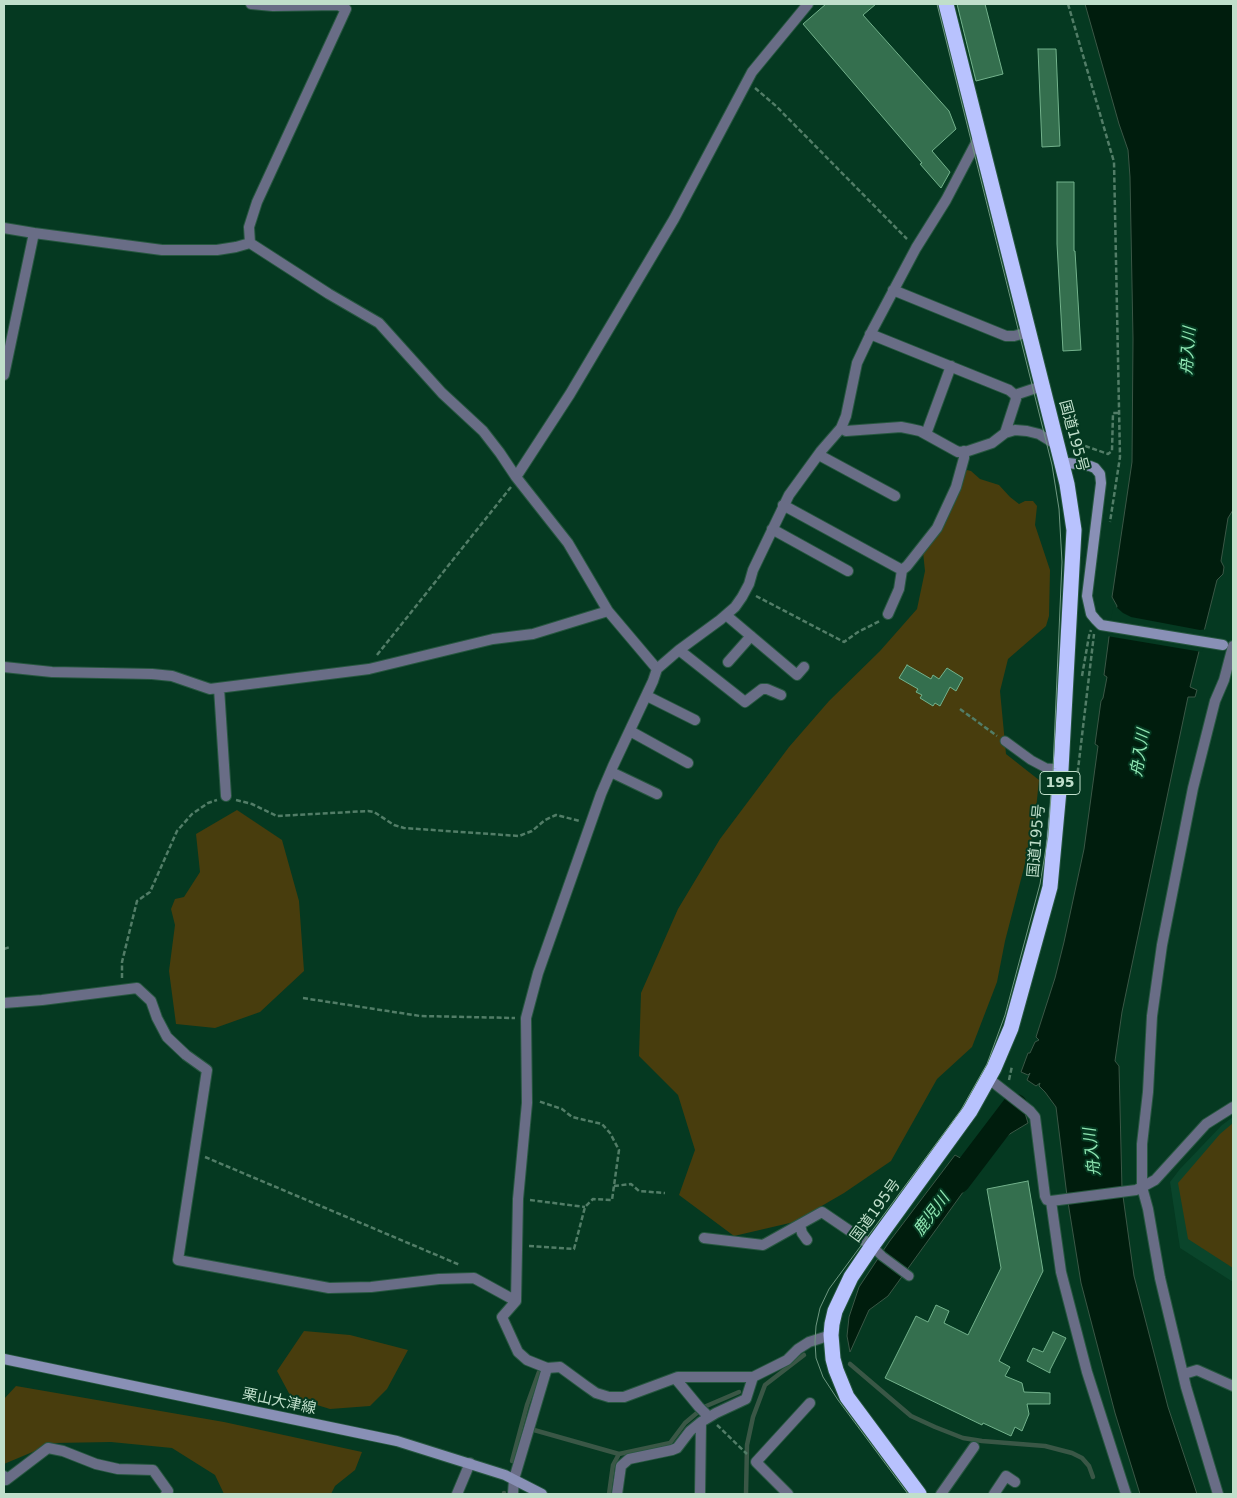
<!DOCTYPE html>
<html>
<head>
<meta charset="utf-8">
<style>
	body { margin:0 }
	#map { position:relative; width:1237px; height:1498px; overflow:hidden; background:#053921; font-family:"DejaVu Sans",sans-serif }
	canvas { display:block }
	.frame { position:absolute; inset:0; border:5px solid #c0dfcb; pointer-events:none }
</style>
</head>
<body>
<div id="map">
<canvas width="1237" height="1498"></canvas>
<div class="frame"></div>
</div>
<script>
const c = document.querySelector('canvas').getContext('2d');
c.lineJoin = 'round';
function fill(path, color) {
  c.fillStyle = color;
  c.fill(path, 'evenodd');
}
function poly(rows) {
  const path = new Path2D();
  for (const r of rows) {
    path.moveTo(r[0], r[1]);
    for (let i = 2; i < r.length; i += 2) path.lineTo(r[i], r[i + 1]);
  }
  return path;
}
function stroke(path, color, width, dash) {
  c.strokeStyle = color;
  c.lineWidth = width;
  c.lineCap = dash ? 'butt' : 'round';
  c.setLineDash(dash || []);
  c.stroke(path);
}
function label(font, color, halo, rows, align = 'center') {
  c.font = font + ' "DejaVu Sans","Noto Sans JP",sans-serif';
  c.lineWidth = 4;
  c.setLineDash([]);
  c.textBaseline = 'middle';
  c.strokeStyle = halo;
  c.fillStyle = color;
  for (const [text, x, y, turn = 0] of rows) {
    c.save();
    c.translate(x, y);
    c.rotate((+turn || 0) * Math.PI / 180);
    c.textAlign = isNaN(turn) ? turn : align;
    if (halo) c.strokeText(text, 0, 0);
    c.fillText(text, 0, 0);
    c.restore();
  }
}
fill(poly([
	[1233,1117,1233,1282,1180,1248,1170,1182,1180,1169,1222,1125]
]), '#0a452b');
fill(poly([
	[967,470,971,471,980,479,999,485,1010,497,1019,504,1025,501,1033,501,1037,506,1035,525,1050,570,1049,616,1046,626,1008,659,1000,691,1006,754,1039,780,1034,829,1005,941,997,982,972,1047,937,1079,891,1161,844,1193,794,1222,734,1236,679,1195,695,1150,678,1095,639,1056,641,993,678,909,720,839,789,747,829,701,880,651,917,609,925,571,923,552,953,505,961,488,963,475],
	[237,810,282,840,299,901,304,971,260,1012,215,1028,176,1024,169,971,175,925,171,909,175,899,184,897,200,872,196,834],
	[1233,1123,1233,1268,1188,1239,1178,1183,1220,1134],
	[304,1331,350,1335,408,1350,387,1389,370,1406,330,1409,291,1397,277,1371],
	[16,1386,224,1422,362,1452,355,1470,335,1486,331,1494,224,1494,215,1475,172,1448,111,1442,54,1443,4,1464,4,1399]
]), '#483d0d');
const water = poly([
	[1085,4,1233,4,1233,510,1228,518,1221,561,1224,567,1223,574,1217,580,1190,687,1197,690,1195,697,1188,697,1122,1012,1115,1061,1119,1066,1122,1189,1134,1276,1168,1407,1197,1494,1140,1494,1115,1413,1081,1283,1067,1196,1056,1107,1045,1092,1039,1086,1040,1083,1036,1086,1027,1080,1030,1073,1028,1075,1021,1072,1028,1053,1030,1053,1035,1042,1039,1040,1036,1037,1055,978,1064,942,1084,849,1098,746,1095,744,1101,701,1103,698,1107,677,1104,675,1109,637,1117,606,1112,597,1132,462,1133,339,1130,177,1128,150,1119,124,1085,4],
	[1010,1102,1025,1113,1028,1123,1008,1135,992,1152,888,1296,869,1310,850,1352,847,1336,849,1317,859,1287,889,1242,955,1155,971,1164,1005,1121,995,1113,1010,1102]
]);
fill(water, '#001d0d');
stroke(water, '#3a5746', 1);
fill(poly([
	[1114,605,1123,613,1131,617,1200,630,1208,629,1202,652,1107,636]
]), '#053921');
stroke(poly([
	[850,1364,911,1416,935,1427,963,1438,982,1441,1045,1446,1072,1453,1082,1458,1089,1466,1093,1477],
	[534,1430,619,1454],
	[512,1461,527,1405,539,1372],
	[504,1494,504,1493],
	[609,1494,613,1465,619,1454,670,1443,685,1423,704,1407,739,1392],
	[746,1494,747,1445,753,1417,765,1385,804,1355]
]), '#3a5746', 4.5);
stroke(poly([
	[958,1181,1015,1106]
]), '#001d0d', 25);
const building = poly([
	[826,4,876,4,863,15,949,111,956,129,932,151,950,172,941,188,920,164,922,163,803,24,826,4],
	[957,4,985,4,1003,74,976,81,957,4],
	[1038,49,1056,49,1060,146,1042,147,1038,49],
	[1057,182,1074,182,1074,251,1075,251,1081,350,1063,351,1057,244,1057,182],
	[907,665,931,679,933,675,939,679,947,668,963,678,956,691,950,687,940,706,935,703,933,706,920,698,922,695,916,692,918,689,899,678,907,665],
	[1028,1181,1043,1271,999,1361,1010,1367,1005,1376,1022,1383,1024,1392,1050,1393,1050,1404,1027,1404,1029,1414,1022,1431,1015,1427,1011,1436,983,1423,982,1425,885,1378,916,1316,928,1322,936,1305,949,1311,944,1323,968,1335,1001,1268,987,1189,1028,1181],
	[1053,1332,1066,1338,1050,1370,1050,1373,1027,1361,1033,1348,1043,1352,1053,1332]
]);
fill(building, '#346f4e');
stroke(building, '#73b28c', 1);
const lane = poly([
	[1005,741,1031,760,1046,768,1061,769],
	[872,1246,882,1256,909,1276]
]);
const street = poly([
	[4,228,34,233,162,250,217,250,236,247,250,243,329,294,379,323,442,393,483,431,500,453,516,477,568,543,608,611,657,669,679,650,720,620,735,607,742,597,749,584,753,570,789,495,821,451,841,428,846,431,901,427,911,429,920,431,958,452,968,451,992,443,1005,433,1015,430,1027,431,1039,434,1057,445],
	[250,243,249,227,257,202,346,9,338,5,273,6,251,4],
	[893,290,1006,336,1014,336,1029,332],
	[870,334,1009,390,1015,395,1016,399,1005,433],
	[4,375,34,233],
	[1015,395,1042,386],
	[841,428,846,416,857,363,873,329,916,248,946,200,979,137],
	[926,434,951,366],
	[819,455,895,496],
	[516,477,570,394,674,219,752,72,808,4],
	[783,505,902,570,907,566,937,528,956,487,964,458,964,451],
	[772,529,848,571],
	[888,614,899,589,902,570],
	[726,615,797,675,804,667],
	[679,650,745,702,762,689,767,689,781,695],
	[728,662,751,636],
	[4,667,52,672,152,674,172,676,210,689,369,669,493,639,533,634,608,611],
	[219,688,226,796],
	[647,696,695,720],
	[630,731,688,763],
	[611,772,657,794],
	[4,1003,42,1000,137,988,151,1001,157,1018,167,1037,186,1055,207,1070,178,1260,329,1288,371,1287,439,1279,474,1278,516,1301,502,1317,518,1352,527,1360,547,1368,560,1367,586,1386,596,1393,609,1397,624,1397,678,1377,753,1377],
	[989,1079,1030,1111,1035,1117,1045,1196,1047,1200,1051,1201,1061,1272,1087,1372,1126,1494],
	[1051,1201,1136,1190,1142,1187,1155,1180,1206,1124,1233,1107],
	[800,1225,802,1233,807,1240],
	[704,1238,763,1245,822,1212,872,1246],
	[516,1301,518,1199,527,1103,526,1018,538,973,601,794,613,766,653,681,657,669],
	[1184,1374,1197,1370,1233,1386],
	[675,1378,699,1407,709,1417],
	[4,1476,6,1480,48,1448,63,1451,96,1464,118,1469,153,1470,168,1491,166,1494],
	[457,1494,470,1463],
	[513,1494,514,1479,547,1368],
	[617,1494,621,1466,629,1459,672,1450,677,1448,690,1431,701,1422,716,1413,746,1399,753,1377,787,1360,798,1349,809,1342,831,1335],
	[700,1494,701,1422],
	[788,1494,756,1462,810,1403],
	[941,1494,974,1447],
	[994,1494,1006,1476,1015,1482],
	[1218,1494,1186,1387,1160,1278,1148,1209,1142,1187,1142,1144,1148,1092,1152,1016,1162,945,1193,788,1215,701,1224,680,1233,646]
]);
const secondary = poly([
	[1061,462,1090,466,1095,468,1100,474,1101,483,1087,596,1091,614,1096,620,1101,625,1223,645],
	[4,1359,397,1441,505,1475,542,1494]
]);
const highway = poly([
	[919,1494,847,1397,836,1370,833,1359,831,1335,832,1324,835,1311,851,1277,872,1246,970,1111,994,1068,1011,1028,1050,887,1061,769,1074,530,1067,484,946,4]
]);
stroke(lane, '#275740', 11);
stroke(street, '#275740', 12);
stroke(secondary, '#275740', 12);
stroke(highway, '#275740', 17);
stroke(poly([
	[1068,4,1114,162,1120,457,1110,522],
	[755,88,776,106,907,239],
	[1071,441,1108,454,1112,451,1113,413,1119,413],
	[756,596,844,642,858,632,880,621],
	[377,655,511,487],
	[1082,676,1089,636,1091,630],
	[960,709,997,736],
	[1075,795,1094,634],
	[236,800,252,804,277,816,368,811,374,812,394,825,404,828,519,836,532,831,545,820,556,815,580,821],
	[4,949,10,947],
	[122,978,122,962,137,901,150,892,177,831,192,814,208,803,217,800],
	[303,998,420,1016,515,1018],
	[1009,1080,1012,1066],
	[205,1157,460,1265],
	[614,1186,631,1184,639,1191,665,1193],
	[530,1200,585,1207],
	[529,1246,574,1249,585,1207,593,1199,612,1200,619,1150,610,1133,602,1124,572,1117,562,1109,538,1101],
	[717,1425,747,1454]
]), '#527d67', 2.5, [5, 2.5]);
stroke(lane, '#696d86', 9);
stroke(street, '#696d86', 10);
stroke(secondary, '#8990b6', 10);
stroke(highway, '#b8c2fe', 15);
stroke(poly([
	[908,1494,838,1400,823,1377,816,1358,815,1342,816,1326,820,1308,829,1289,961,1110,987,1064,1005,1015,1040,884,1048,836,1053,769,1062,562,1059,509,1052,465,937,4]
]), '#6e9781', 1);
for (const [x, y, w] of [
	[1060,783,40]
]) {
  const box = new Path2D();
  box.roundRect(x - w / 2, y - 11.5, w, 23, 4);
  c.fillStyle = '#053921';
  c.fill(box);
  stroke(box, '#c0dfcb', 1);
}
label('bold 14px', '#c0dfcb', null, [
	["195",1060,783]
]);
label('15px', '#c0dfcb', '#053921', [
	["国道195号",1073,436,75],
	["国道195号",1037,841,-85],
	["国道195号",876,1211,-54],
	["栗山大津線",279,1402,12]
]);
label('italic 16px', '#90e7b3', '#053921', [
	["舟入川",1189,351,-86],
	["舟入川",1141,753,-81],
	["舟入川",1093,1152,-96],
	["鹿児川",932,1215,-53]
]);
</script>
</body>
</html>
